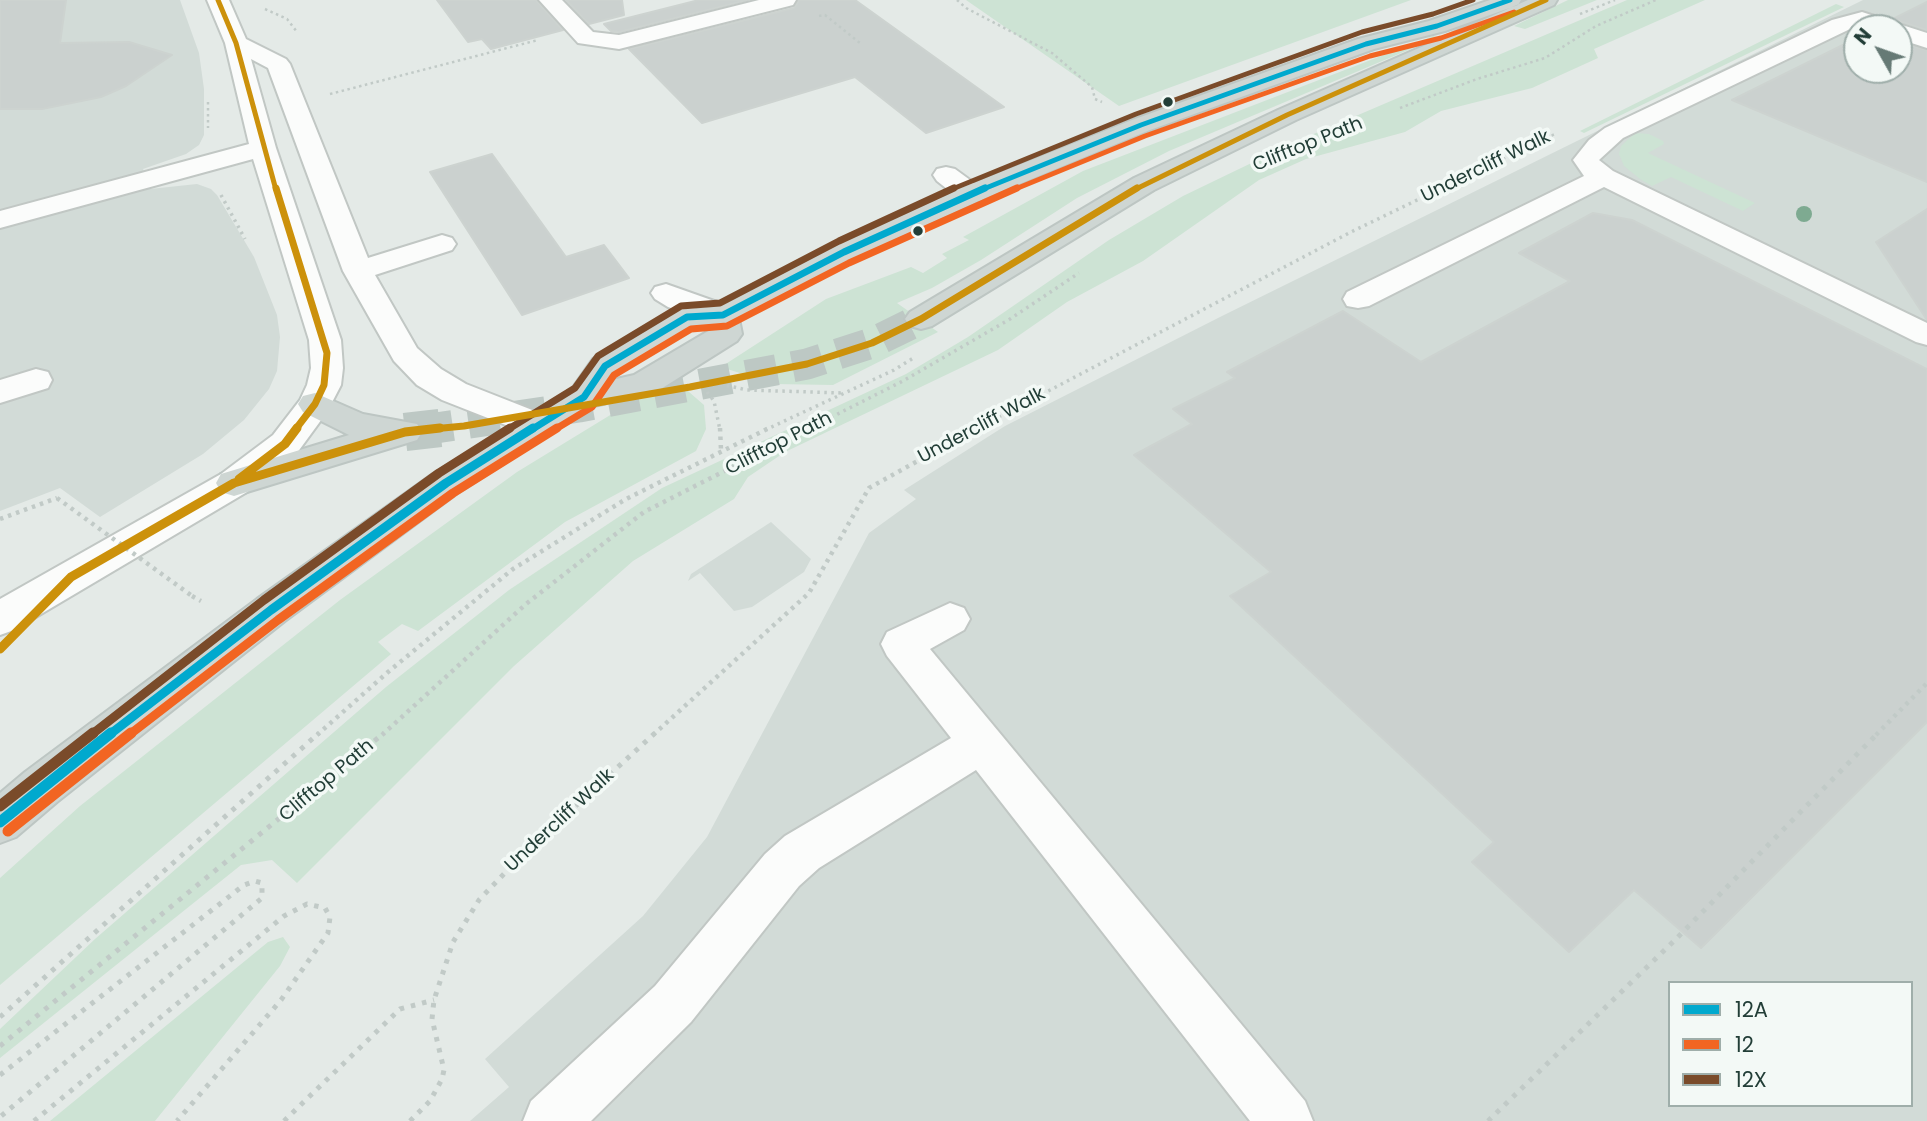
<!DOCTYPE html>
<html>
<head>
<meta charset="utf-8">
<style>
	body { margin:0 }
	#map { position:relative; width:1927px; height:1121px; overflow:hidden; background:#e4eae7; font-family:Poppins,sans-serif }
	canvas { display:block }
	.legend { position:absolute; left:1668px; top:981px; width:245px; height:126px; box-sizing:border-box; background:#f3f9f6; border:2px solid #9faeaa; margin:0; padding:9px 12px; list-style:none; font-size:21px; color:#223e37 }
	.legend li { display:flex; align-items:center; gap:14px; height:35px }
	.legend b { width:35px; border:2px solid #9faeaa }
	.north { position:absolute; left:1843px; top:14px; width:70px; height:70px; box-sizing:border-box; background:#f3f9f6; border:2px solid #9faeaa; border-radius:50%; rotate:310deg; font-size:19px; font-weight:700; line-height:28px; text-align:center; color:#223e37 }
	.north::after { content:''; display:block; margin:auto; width:24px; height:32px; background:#667a75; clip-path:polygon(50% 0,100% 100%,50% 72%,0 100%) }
</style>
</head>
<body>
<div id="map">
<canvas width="1927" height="1121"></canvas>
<ul class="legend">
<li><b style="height:9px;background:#00a9ce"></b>12A</li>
<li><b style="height:9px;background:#f26522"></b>12</li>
<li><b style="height:9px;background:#7a4b2a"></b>12X</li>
</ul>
<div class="north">N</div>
</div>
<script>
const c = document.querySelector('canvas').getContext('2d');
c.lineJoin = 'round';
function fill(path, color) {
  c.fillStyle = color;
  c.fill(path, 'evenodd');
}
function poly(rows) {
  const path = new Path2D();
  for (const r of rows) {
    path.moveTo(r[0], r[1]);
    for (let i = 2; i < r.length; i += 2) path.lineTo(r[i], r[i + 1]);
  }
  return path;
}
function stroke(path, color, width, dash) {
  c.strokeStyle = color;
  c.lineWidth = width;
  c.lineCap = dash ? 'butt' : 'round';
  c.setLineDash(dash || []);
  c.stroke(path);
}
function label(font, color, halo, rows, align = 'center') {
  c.font = font + ' Poppins,sans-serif';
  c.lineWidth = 7;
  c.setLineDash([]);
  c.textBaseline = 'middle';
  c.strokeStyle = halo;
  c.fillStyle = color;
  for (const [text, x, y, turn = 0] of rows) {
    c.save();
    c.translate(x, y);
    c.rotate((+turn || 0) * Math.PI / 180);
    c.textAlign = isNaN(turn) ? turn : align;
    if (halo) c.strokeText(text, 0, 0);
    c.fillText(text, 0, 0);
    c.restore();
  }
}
fill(poly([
	[0,0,180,0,199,53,204,89,204,135,199,145,186,154,143,169,150,189,197,184,211,189,217,195,254,257,277,315,280,337,277,371,269,389,244,420,203,454,100,517,60,488,0,511],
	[1863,0,1927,0,1927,1121,470,1121,509,1087,485,1059,643,916,707,837,869,533,916,499,904,490,1005,426,1222,316],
	[1857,28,1899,28,1899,70,1857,70],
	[1670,983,1911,983,1911,1105,1670,1105],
	[771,522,811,559,804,572,752,607,734,611,700,573,688,581,691,574]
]), '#d2dbd7');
fill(poly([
	[966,0,1411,0,1119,106],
	[1568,0,1597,0,1525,29,1514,26],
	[1627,0,1705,0,1594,49,1598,58,1532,88,1441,111,1405,132,1306,159,1259,180,1143,261,1067,302,998,350,785,452,748,477,734,499,633,561,514,666,297,883,272,860,241,865,0,1058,0,1029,95,939,386,687,509,590,662,488,906,374,968,337,1109,240,1183,196,1295,142],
	[1836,4,1844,7,1584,133,1580,131],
	[1433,36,1439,37,1169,151,1077,198,981,260,932,288,897,303,938,332,833,385,774,384,721,367,826,299,911,267,923,273,947,258,942,254,969,240,963,237,1083,171],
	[1635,133,1649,134,1663,141,1664,144,1648,153,1755,203,1743,211,1671,177,1652,186,1640,179,1624,166,1619,154,1621,146],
	[661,384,681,385,704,405,706,429,696,451,565,522,418,631,402,624,378,642,391,654,0,985,0,878,80,806,340,600,517,472],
	[283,937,290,947,280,966,155,1121,50,1121,268,942]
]), '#cde3d4');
const building = poly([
	[0,0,66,0,60,43,129,42,172,55,126,86,101,97,42,109,0,109,0,0],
	[437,0,536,0,563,30,491,49,482,39,468,42,437,0],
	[566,0,622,0,624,15,589,24,566,0],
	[699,0,748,0,619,32,611,31,604,24,699,0],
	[799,0,855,0,1004,107,926,133,855,77,702,123,629,49,794,8,799,0],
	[1927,2,1927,30,1893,19,1927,2],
	[1857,38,1857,70,1899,70,1899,42,1927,50,1927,182,1732,100,1857,38],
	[492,154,566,257,604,245,629,278,522,315,430,172,492,154],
	[1927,209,1927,320,1876,242,1927,209],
	[1593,213,1632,220,1927,369,1927,722,1701,948,1634,890,1569,952,1472,862,1494,842,1230,596,1271,572,1134,455,1192,424,1173,409,1235,378,1227,372,1343,311,1421,362,1570,281,1519,253,1593,213]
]);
fill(building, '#cbd1cf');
stroke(building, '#cdd3d0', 2);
stroke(poly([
	[422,430,579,407,807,364,872,343,921,319]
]), '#bdc8c4', 31, [31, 16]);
stroke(poly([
	[405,432,440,428]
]), '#bdc8c4', 38, [38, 19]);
const minor = poly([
	[207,0,229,0,246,39,286,59,290,64,368,258,442,235,452,238,456,244,452,250,375,275,417,348,441,369,466,384,550,417,555,425,550,433,538,437,526,433,442,400,417,385,394,361,343,271,268,68,251,59,276,148,341,340,343,368,341,385,327,412,297,453,247,492,14,630,0,635,0,599,221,474,273,435,300,400,307,385,311,368,309,340,253,159,0,228,0,211,249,144,225,43,207,0],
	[539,0,562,0,593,32,619,35,759,0,796,0,793,5,619,49,578,43,539,0],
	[1862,12,1927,33,1927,48,1899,39,1899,28,1861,26,1848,30,1623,138,1599,160,1613,171,1927,323,1927,345,1916,342,1604,187,1369,306,1358,308,1347,306,1343,299,1347,292,1584,176,1573,160,1589,140,1605,128,1832,20,1862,12],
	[946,167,955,169,981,188,985,194,981,200,971,202,961,200,937,181,933,175,937,169,946,167],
	[666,284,734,308,739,315,734,322,723,325,668,307,655,299,651,293,655,287,666,284],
	[36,369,48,372,52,380,48,388,0,403,0,380,36,369],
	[950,603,964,608,970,619,964,630,930,649,1305,1101,1313,1121,1250,1121,976,770,819,868,799,886,691,1022,591,1121,523,1121,531,1101,655,986,765,854,785,836,951,738,887,656,881,644,887,632,950,603]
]);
const major = poly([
	[1490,0,1521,0,1518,5,1445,31,1374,49,1150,130,981,200,854,258,739,319,742,334,737,341,656,392,594,406,459,492,285,621,57,802,16,837,0,843,0,793,25,772,257,599,433,474,572,389,593,359,676,310,717,306,834,246,961,188,1132,120,1358,39,1429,21,1490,0],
	[709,325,710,330,634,375,612,380,617,373,694,326,709,325],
	[1528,0,1557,0,1554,5,1296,120,1154,190,932,326,921,329,910,326,905,319,910,312,1134,178,1278,110,1528,0],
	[315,393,363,414,417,424,422,432,417,440,247,492,234,496,221,492,216,483,221,474,349,435,303,412,298,404,303,396,315,393]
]);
stroke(minor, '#c1c7c4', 4);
stroke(major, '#bdc6c3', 4);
stroke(poly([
	[957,0,966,8,1052,53,1092,87,1095,99,1102,102],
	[265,9,287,19,297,32],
	[1580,14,1615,0],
	[819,16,825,15,860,43],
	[330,94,538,40],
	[208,102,208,128],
	[1400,108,1477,79,1545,58,1596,26,1656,0],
	[1438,190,1557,133]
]), '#c1cac7', 2.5, [2.5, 3.5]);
stroke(poly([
	[221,195,245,239],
	[720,384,747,390,843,393],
	[707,392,714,401,720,430],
	[765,430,894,370,915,357],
	[806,430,903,381,1010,319,1079,273],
	[974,430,1351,232,1442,188]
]), '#c1cac7', 3.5, [2.5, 4.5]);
stroke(poly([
	[720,428,721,450],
	[0,519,57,498],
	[192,596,201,601],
	[317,735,388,672,513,569,626,499,769,428],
	[382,735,526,604,644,512,809,428],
	[653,735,809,593,869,488,977,428],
	[1876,735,1927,683]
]), '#c1cac7', 4.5, [3.5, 5]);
stroke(poly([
	[0,1017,319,733],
	[0,1046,384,733],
	[0,1075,244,885,255,881,262,883,262,898,0,1117],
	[34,1121,284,916,307,904,325,908,330,917,328,933,281,1000,177,1121],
	[284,1121,400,1009,434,1000],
	[410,1121,430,1101,442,1079,444,1070,432,1019,434,1000,453,942,479,900,521,856,655,733],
	[1488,1121,1676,939,1878,733]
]), '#c1cac7', 5, [4.5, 7]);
fill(minor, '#fbfcfb');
fill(major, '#ced6d3');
stroke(poly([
	[57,498,192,596]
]), '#c1cac7', 4.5, [3.5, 5]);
stroke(poly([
	[981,190,1141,125,1366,44,1437,26,1510,0]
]), '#00a9ce', 5);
stroke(poly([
	[531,430,584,397,605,366,687,317,723,315,844,252,985,188]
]), '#00a9ce', 7);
stroke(poly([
	[109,735,271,610,446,483,533,428]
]), '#00a9ce', 9);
stroke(poly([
	[0,822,111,733]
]), '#00a9ce', 11);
stroke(poly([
	[1013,190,1145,136,1370,56,1441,38,1514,12]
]), '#f26522', 5);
stroke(poly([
	[554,430,592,407,614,375,691,329,727,326,849,263,1017,188]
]), '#f26522', 7);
stroke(poly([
	[129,735,278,620,453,493,557,428]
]), '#f26522', 9);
stroke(poly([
	[8,831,131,733]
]), '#f26522', 11);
stroke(poly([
	[950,190,1136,114,1362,32,1433,14,1473,0]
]), '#7a4b2a', 5);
stroke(poly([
	[507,430,575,388,598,356,681,306,720,303,839,241,954,188]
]), '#7a4b2a', 7);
stroke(poly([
	[91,735,264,600,439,473,510,428]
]), '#7a4b2a', 9);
stroke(poly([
	[0,806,93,733]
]), '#7a4b2a', 11);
stroke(poly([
	[218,0,236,43,276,190],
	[1134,190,1287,115,1546,0]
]), '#cc910b', 5);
stroke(poly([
	[276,188,327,353,324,385,315,404,295,430],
	[422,430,464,426,690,387,807,364,872,343,921,319,1137,188]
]), '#cc910b', 7);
stroke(poly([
	[239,479,285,444,297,428],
	[0,649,71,577,234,483,405,432,440,428]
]), '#cc910b', 9);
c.fillStyle = '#7eaa91';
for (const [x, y] of [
	[1804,214]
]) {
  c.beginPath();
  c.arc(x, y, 8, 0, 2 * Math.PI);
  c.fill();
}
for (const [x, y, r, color] of [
	[1168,102,6,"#223e37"],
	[918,231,6,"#223e37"]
]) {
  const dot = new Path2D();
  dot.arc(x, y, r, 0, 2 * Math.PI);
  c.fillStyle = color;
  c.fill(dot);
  stroke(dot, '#f3f9f6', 2.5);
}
label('19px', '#223e37', '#f3f9f6', [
	["Clifftop Path",1308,145,-22],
	["Undercliff Walk",1486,167,-26],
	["Undercliff Walk",982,426,-28],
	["Clifftop Path",779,444,-27],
	["Clifftop Path",327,781,-40],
	["Undercliff Walk",560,821,-43]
]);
</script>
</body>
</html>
